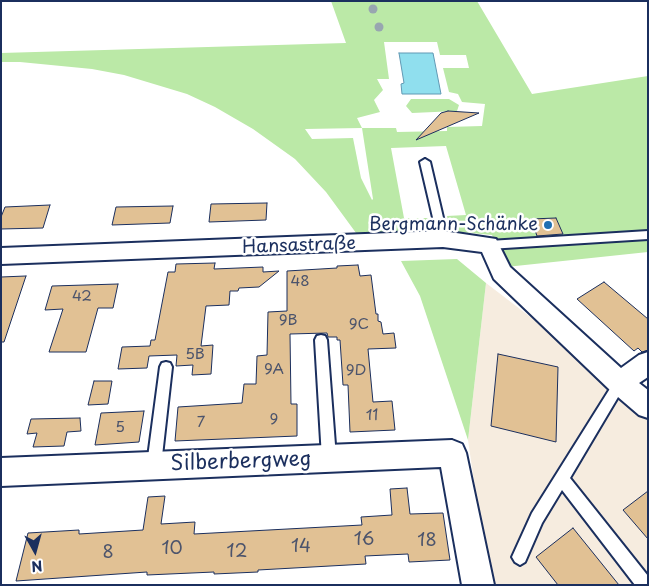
<!DOCTYPE html>
<html>
<head>
<meta charset="utf-8">
<style>
	body { margin:0 }
	#map { position:relative; width:649px; height:586px; overflow:hidden; background:#fff; font-family:"Playpen Sans",sans-serif }
	canvas { display:block }
	.frame { position:absolute; inset:0; border:2px solid #1b2f5e; pointer-events:none }
	.north { position:absolute; left:10px; top:526px; width:50px; height:50px; -webkit-text-stroke:4px #fff; paint-order:stroke; rotate:173deg; font-size:14px; font-weight:700; line-height:20px; text-align:center; color:#1b2f5e }
	.north::after { content:''; display:block; margin:auto; width:18px; height:22px; background:#1b2f5e; clip-path:polygon(50% 0,100% 100%,50% 72%,0 100%) }
</style>
</head>
<body>
<div id="map">
<canvas width="649" height="586"></canvas>
<div class="frame"></div>
<div class="north">N</div>
</div>
<script>
const c = document.querySelector('canvas').getContext('2d');
c.lineJoin = 'round';
function fill(path, color) {
  c.fillStyle = color;
  c.fill(path, 'evenodd');
}
function poly(rows) {
  const path = new Path2D();
  for (const r of rows) {
    path.moveTo(r[0], r[1]);
    for (let i = 2; i < r.length; i += 2) path.lineTo(r[i], r[i + 1]);
  }
  return path;
}
function stroke(path, color, width, dash) {
  c.strokeStyle = color;
  c.lineWidth = width;
  c.lineCap = dash ? 'butt' : 'round';
  c.setLineDash(dash || []);
  c.stroke(path);
}
function label(font, color, halo, rows, align = 'center') {
  c.font = font + ' "Playpen Sans",sans-serif';
  c.lineWidth = 5;
  c.setLineDash([]);
  c.textBaseline = 'middle';
  c.strokeStyle = halo;
  c.fillStyle = color;
  for (const [text, x, y, turn = 0] of rows) {
    c.save();
    c.translate(x, y);
    c.rotate((+turn || 0) * Math.PI / 180);
    c.textAlign = isNaN(turn) ? turn : align;
    if (halo) c.strokeText(text, 0, 0);
    c.fillText(text, 0, 0);
    c.restore();
  }
}
fill(poly([
	[486,283,648,407,648,585,489,585,468,440]
]), '#f6ecdf');
fill(poly([
	[331,1,477,1,532,94,648,76,648,252,506,267,492,235,450,231,447,216,466,215,446,146,391,148,404,218,428,218,432,236,359,237,326,192,295,159,253,129,215,107,187,94,124,75,92,69,20,62,1,62,1,53,346,43],
	[384,42,437,42,440,55,466,55,469,68,443,68,449,92,458,94,462,102,485,104,482,126,447,127,447,131,397,132,396,128,362,128,357,118,380,112,374,100,383,90,377,79,389,79],
	[362,128,373,199,372,200,361,178,353,138,312,139,305,129],
	[411,99,449,99,459,105,457,111,412,113,406,106],
	[457,259,486,283,468,440,420,296,401,261]
]), '#bbe9a7');
const water = poly([
	[399,53,433,53,441,94,402,94,401,84,404,83,399,53]
]);
fill(water, '#90dfee');
stroke(water, '#6199b4', 1);
const building = poly([
	[448,111,479,113,416,140,441,113,448,111],
	[267,203,266,220,209,222,211,204,267,203],
	[50,205,43,228,1,229,1,217,5,207,50,205],
	[173,206,170,223,112,225,116,207,173,206],
	[556,218,563,234,537,236,531,219,556,218],
	[215,263,214,269,263,267,263,272,279,271,259,287,239,288,238,291,230,291,229,305,206,306,201,346,213,345,211,374,192,375,193,365,176,366,177,355,149,356,147,368,118,369,122,347,150,346,151,340,155,340,168,272,175,272,176,264,215,263],
	[358,265,360,276,371,275,376,314,378,314,378,321,381,322,383,334,394,333,396,348,368,349,373,402,392,401,395,430,350,432,348,385,343,385,340,340,337,340,337,337,328,337,327,333,290,334,291,404,297,404,297,436,175,441,178,407,242,403,244,384,256,384,257,356,267,355,268,312,287,311,287,271,337,268,337,266,358,265],
	[26,276,4,342,1,342,1,277,26,276],
	[604,282,648,319,648,350,642,352,638,348,634,351,577,299,604,282],
	[118,284,113,308,98,308,86,352,49,352,63,309,45,310,52,286,118,284],
	[498,354,558,367,556,442,491,426,498,354],
	[94,381,112,381,108,404,88,405,94,381],
	[144,411,139,442,95,445,101,413,144,411],
	[80,418,81,431,67,432,64,446,33,447,37,433,27,434,31,419,80,418],
	[407,488,410,514,443,513,450,560,409,562,408,554,365,556,366,564,258,570,258,572,214,574,214,572,147,575,147,572,16,581,28,533,79,530,79,534,143,530,148,497,165,496,161,524,195,522,194,534,362,525,361,517,392,515,390,489,407,488],
	[648,491,648,539,623,510,648,491],
	[573,528,619,585,558,585,536,557,573,528]
]);
fill(building, '#e1c194');
stroke(building, '#1b2f5e', 1);
const service = poly([
	[425,159,430,162,448,239,443,243,438,239,420,162,425,159],
	[648,231,648,239,489,249,484,245,489,241,648,231],
	[321,335,325,336,327,340,336,458,334,463,329,465,324,463,322,458,315,340,317,336,321,335],
	[166,362,170,363,172,367,161,465,159,470,154,472,149,470,147,465,160,367,162,363,166,362],
	[620,377,624,379,626,383,624,387,570,478,648,576,648,585,635,585,562,490,542,523,525,562,520,565,515,562,512,557,532,513,616,379,620,377]
]);
const minor = poly([
	[443,231,496,239,510,267,621,368,639,355,648,352,648,377,639,383,648,390,648,418,639,415,611,391,494,279,482,252,443,247,1,264,1,248,443,231],
	[452,440,462,444,466,453,494,585,462,585,441,467,1,486,1,458,452,440]
]);
stroke(service, '#1b2f5e', 4);
stroke(minor, '#1b2f5e', 4);
fill(service, '#fff');
fill(minor, '#fff');
c.fillStyle = '#98a6b0';
for (const [x, y] of [
	[373,9],
	[379,27]
]) {
  c.beginPath();
  c.arc(x, y, 4.5, 0, 2 * Math.PI);
  c.fill();
}
for (const [x, y, r, color] of [
	[548,225,5,"#1f6fb2"]
]) {
  const dot = new Path2D();
  dot.arc(x, y, r, 0, 2 * Math.PI);
  c.fillStyle = color;
  c.fill(dot);
  stroke(dot, '#fff', 2);
}
label('15px', '#4c546c', null, [
	["48",300,282],
	["42",82,297],
	["9B",288,321],
	["9C",359,325],
	["5B",195,355],
	["9A",274,370],
	["9D",356,371],
	["11",372,416],
	["9",274,420],
	["7",201,423],
	["5",120,428]
]);
label('18px', '#1b2f5e', '#fff', [
	["Bergmann-Schänke",538,225]
], 'right');
label('18px', '#1b2f5e', '#fff', [
	["Hansastraße",299,246,-2]
]);
label('18px', '#4c546c', null, [
	["16",364,540],
	["18",427,541],
	["14",301,547],
	["10",172,549],
	["12",237,552],
	["8",108,553]
]);
label('21px', '#1b2f5e', '#fff', [
	["Silberbergweg",241,462,-2]
]);
</script>
</body>
</html>
